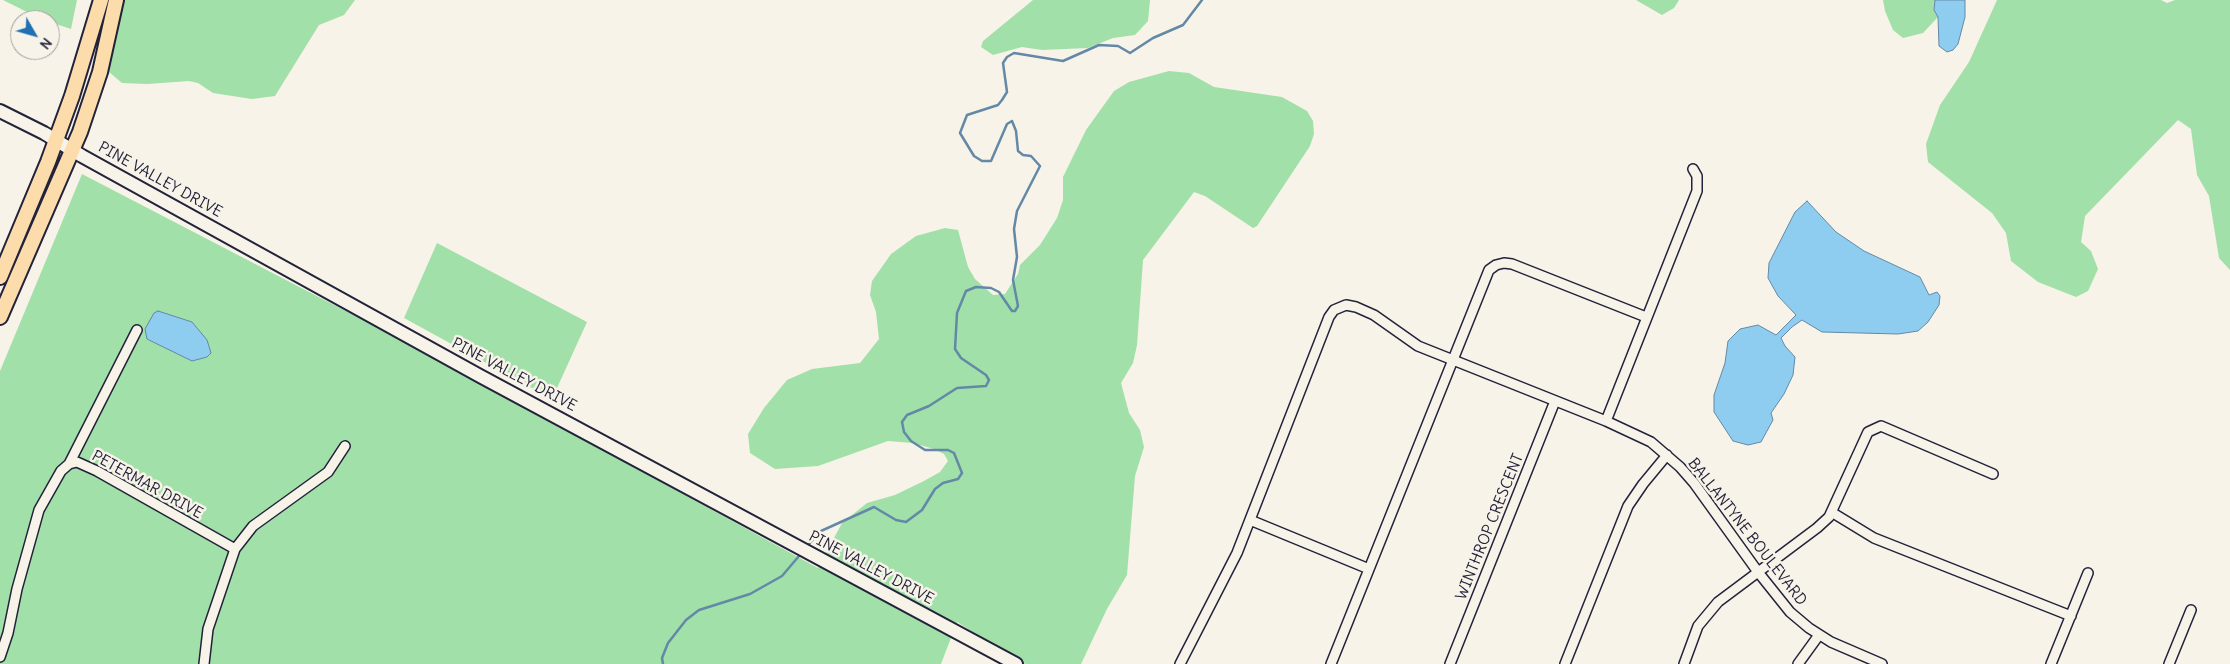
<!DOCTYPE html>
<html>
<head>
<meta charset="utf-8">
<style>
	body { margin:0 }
	#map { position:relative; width:2230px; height:664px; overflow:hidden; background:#f7f3e8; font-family:Delius,sans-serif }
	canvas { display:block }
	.north { position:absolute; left:10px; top:10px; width:50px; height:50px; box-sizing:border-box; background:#f7f3e8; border:1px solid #a29fa3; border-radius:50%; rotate:128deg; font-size:14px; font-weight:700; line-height:20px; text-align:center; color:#22223b }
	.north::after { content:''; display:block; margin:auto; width:18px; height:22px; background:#1f6fb2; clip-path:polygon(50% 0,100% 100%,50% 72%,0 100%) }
</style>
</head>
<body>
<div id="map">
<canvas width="2230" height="664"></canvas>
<div class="north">N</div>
</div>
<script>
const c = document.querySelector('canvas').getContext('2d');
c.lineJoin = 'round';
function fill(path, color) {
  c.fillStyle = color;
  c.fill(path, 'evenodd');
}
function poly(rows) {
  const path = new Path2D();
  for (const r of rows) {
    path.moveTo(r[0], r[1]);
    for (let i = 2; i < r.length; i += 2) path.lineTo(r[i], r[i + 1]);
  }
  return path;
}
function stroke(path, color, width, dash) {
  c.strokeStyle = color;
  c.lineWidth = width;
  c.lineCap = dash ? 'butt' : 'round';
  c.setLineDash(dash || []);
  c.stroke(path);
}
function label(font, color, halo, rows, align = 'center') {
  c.font = font + ' Delius,sans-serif';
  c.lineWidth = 5;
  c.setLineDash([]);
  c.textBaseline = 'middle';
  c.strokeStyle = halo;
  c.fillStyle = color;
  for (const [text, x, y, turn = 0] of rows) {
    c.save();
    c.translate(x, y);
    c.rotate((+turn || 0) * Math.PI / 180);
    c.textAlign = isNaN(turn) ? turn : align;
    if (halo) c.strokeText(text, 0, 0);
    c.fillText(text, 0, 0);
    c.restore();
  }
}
fill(poly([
	[3,0,77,0,71,29,50,22,50,20,41,19],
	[122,0,355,0,344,15,319,25,275,96,252,99,213,93,198,83,189,81,147,84,122,83,109,72,116,19],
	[1033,0,1150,0,1148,21,1135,35,1113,38,1088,48,1042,50,1022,47,993,55,981,47,983,41],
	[1636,0,1679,0,1674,8,1662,15],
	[1883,0,1935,0,1934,10,1938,17,1923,33,1903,38,1893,30,1885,11],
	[1997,0,2161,0,2167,3,2175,0,2230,0,2230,270,2219,258,2209,196,2197,175,2191,129,2178,120,2085,216,2081,242,2091,251,2098,269,2088,291,2076,297,2038,282,2011,261,2006,233,1992,213,1928,162,1926,144,1940,105,1969,62],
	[1169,71,1189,73,1214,87,1282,97,1307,111,1313,121,1314,134,1310,146,1257,226,1253,228,1205,196,1194,192,1143,260,1137,345,1133,363,1121,383,1129,413,1140,430,1144,447,1135,476,1127,575,1107,609,1081,664,1025,664,957,622,941,664,0,664,0,371,82,174,413,346,818,568,842,523,867,503,895,495,924,481,940,472,948,461,944,454,934,449,913,443,888,441,818,466,775,469,750,453,748,434,764,408,787,380,812,369,860,363,879,339,876,312,870,295,872,281,891,254,916,236,945,228,958,230,968,267,975,279,993,295,1005,294,1018,274,1020,265,1040,245,1057,218,1063,200,1063,177,1086,130,1114,91,1129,82],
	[437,243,587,322,552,399,404,318]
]), '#a1e0a8');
const water = poly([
	[1935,0,1965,0,1965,17,1958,44,1953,50,1947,52,1939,46,1938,17,1934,10,1935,0],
	[1807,201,1836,232,1864,251,1920,277,1929,295,1937,292,1940,296,1939,305,1928,322,1918,331,1898,334,1822,332,1802,320,1792,327,1781,338,1785,346,1795,357,1793,375,1784,394,1771,413,1773,420,1761,442,1748,445,1733,441,1714,412,1714,395,1725,363,1728,341,1740,329,1758,325,1776,335,1796,315,1778,296,1768,278,1769,263,1795,212,1807,201],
	[158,311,192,322,207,340,211,353,207,357,192,361,147,339,145,329,154,313,158,311]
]);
fill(water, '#8ecdef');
stroke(water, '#6389a7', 1);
stroke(poly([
	[809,544,821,531,874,507,896,520,906,522,922,510,935,489,943,483,958,479,962,473,954,453,948,450,925,450,911,441,904,432,902,422,907,415,929,406,957,388,986,386,989,380,986,375,961,358,955,349,957,313,966,291,976,287,991,288,999,292,1012,311,1015,311,1018,306,1013,280,1017,257,1014,229,1017,211,1040,166,1031,156,1023,155,1018,151,1016,131,1012,121,1007,124,991,161,982,161,974,156,960,133,967,115,998,105,1002,100,1007,92,1003,63,1007,57,1014,53,1063,61,1099,45,1118,46,1130,53,1153,38,1183,25,1202,0],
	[663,664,662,658,668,643,686,620,699,610,750,594,782,576,799,556]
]), '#6389a7', 2.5);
const street = poly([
	[1606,421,1697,191,1697,176,1693,169],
	[69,464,137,330],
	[1833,513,1874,538,2071,616],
	[1250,520,1369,569],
	[0,657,8,633,17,589,39,510,61,471,69,464,77,462,97,471,235,549],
	[204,664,208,629,235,549,253,526,328,472,345,446],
	[1180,664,1237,553,1329,317,1334,310,1346,305,1356,307,1374,315,1418,346,1606,421,1651,442,1680,467,1694,483,1758,572,1790,612,1809,628,1831,642,1882,664],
	[1331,664,1489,270,1496,265,1504,263,1512,264,1646,317],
	[1450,664,1555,401],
	[1565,664,1628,506,1643,484,1667,455],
	[1684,664,1698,626,1718,602,1817,528,1829,517,1868,432,1881,426,1993,474],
	[1798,664,1819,635],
	[2051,664,2088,573],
	[2169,664,2191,610]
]);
const secondary = poly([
	[0,111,44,133,82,156,480,376,1016,664]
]);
const primary = poly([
	[0,277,48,162,72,96,101,0],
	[0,317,80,132,100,72,116,0]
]);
stroke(street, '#22223b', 12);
stroke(secondary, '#22223b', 16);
stroke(primary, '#22223b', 18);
stroke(street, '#f7f3e8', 9);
stroke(secondary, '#f7f3e8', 12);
stroke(primary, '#fddcac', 14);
label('15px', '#22223b', '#f7f3e8', [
	["PINE VALLEY DRIVE",160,180,29],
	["PINE VALLEY DRIVE",514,375,28],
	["PETERMAR DRIVE",147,485,29],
	["WINTHROP CRESCENT",1490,527,-68],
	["BALLANTYNE BOULEVARD",1747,532,52],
	["PINE VALLEY DRIVE",871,568,28]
]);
</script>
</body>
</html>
